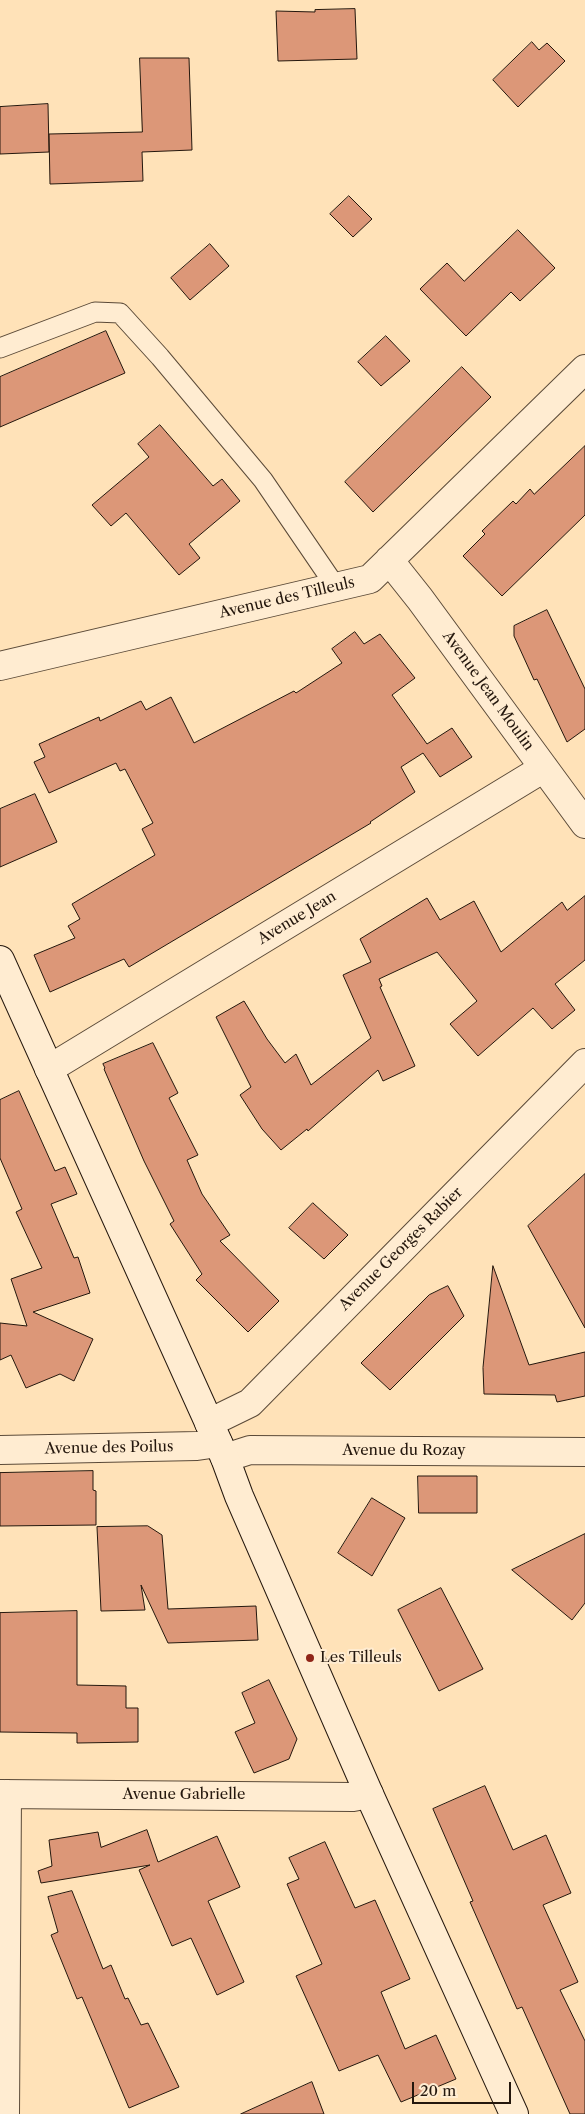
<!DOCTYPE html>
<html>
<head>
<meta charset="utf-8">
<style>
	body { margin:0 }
	#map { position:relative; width:585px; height:2114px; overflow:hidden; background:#ffe2b8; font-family:"Libre Caslon Text",serif }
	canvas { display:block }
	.scale { position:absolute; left:412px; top:2082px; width:99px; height:22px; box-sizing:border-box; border:2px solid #24170d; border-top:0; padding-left:6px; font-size:15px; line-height:18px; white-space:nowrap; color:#24170d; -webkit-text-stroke:4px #ffecd1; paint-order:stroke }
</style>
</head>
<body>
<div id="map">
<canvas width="585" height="2114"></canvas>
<div class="scale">20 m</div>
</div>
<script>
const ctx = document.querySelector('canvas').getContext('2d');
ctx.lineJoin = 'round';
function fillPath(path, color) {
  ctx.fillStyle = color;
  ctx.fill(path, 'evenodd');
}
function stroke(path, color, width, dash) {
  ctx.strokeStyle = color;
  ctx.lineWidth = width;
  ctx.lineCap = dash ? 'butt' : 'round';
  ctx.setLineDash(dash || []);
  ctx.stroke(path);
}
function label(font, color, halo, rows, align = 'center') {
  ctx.font = font + ' "Libre Caslon Text",serif';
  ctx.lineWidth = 4;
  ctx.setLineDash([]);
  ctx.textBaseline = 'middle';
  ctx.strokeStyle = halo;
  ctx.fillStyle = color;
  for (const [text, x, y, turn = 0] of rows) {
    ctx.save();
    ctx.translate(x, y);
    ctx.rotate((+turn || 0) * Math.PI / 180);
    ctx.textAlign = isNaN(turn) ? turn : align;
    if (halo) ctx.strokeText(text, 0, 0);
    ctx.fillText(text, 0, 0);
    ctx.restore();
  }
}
const building = new Path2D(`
	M 355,9 L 357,59 L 278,61 L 276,11 L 315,12 L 315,10 Z
	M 532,42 L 539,50 L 547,43 L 565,61 L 518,107 L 493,80 Z
	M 140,58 L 189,58 L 192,150 L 142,152 L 143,181 L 50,184 L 49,134 L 142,132 Z
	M 48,104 L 49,152 L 0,154 L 0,107 Z
	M 349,196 L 372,219 L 353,237 L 330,214 Z
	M 518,230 L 555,268 L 520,301 L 511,292 L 466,336 L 420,289 L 447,263 L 464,281 Z
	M 210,244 L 229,266 L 190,300 L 171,278 Z
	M 106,331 L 125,373 L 0,427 L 0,377 Z
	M 386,336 L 410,361 L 381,386 L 358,362 Z
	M 462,367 L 491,397 L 373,512 L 345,482 Z
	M 160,425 L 213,486 L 222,479 L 240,501 L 189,544 L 200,558 L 179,575 L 126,513 L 111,526 L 92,505 L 149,457 L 138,444 Z
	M 585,446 L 585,515 L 502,596 L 463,556 L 485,534 L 482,531 L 513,501 L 516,504 L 530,489 L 534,494 Z
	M 547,610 L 585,689 L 585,729 L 567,742 L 537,679 L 534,680 L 514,636 L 514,626 Z
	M 355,632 L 364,644 L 380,634 L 415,678 L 392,695 L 427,744 L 452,728 L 472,757 L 440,777 L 423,753 L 401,767 L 415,792 L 370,822 L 371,823 L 129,967 L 124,959 L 50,992 L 34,955 L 75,938 L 68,926 L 80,919 L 72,904 L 155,855 L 142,829 L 153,823 L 125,769 L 120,771 L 116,763 L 49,793 L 34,762 L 45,757 L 39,744 L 99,717 L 100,721 L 141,701 L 146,710 L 171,697 L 194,743 L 294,691 L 296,693 L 342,663 L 332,649 Z
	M 35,794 L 57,842 L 0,867 L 0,809 Z
	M 585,896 L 585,960 L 555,984 L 575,1010 L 552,1029 L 533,1008 L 478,1056 L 450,1024 L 477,1001 L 437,952 L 379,979 L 382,986 L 380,987 L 415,1066 L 383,1081 L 378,1070 L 308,1131 L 307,1129 L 281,1150 L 262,1129 L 240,1095 L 251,1087 L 216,1017 L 244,1001 L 267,1039 L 285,1063 L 296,1054 L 311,1085 L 371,1038 L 343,975 L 371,962 L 360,939 L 427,898 L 440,920 L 474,901 L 501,952 L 562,902 L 567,910 Z
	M 153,1043 L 178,1093 L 169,1098 L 198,1155 L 187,1160 L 202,1194 L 230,1235 L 220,1241 L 279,1301 L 248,1332 L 196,1280 L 202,1274 L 170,1224 L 174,1221 L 144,1161 L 104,1069 L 105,1068 L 103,1064 Z
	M 19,1091 L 55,1171 L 65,1167 L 77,1194 L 51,1204 L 74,1258 L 78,1257 L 90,1293 L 33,1312 L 93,1339 L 74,1381 L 60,1374 L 26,1388 L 11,1355 L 0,1360 L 0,1323 L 27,1326 L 11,1279 L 42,1268 L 16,1212 L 22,1209 L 0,1158 L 0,1100 Z
	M 585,1174 L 585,1328 L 528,1226 Z
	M 313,1203 L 348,1235 L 324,1259 L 289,1228 Z
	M 493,1266 L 529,1365 L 585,1352 L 585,1396 L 557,1402 L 555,1395 L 484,1394 L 483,1368 Z
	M 448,1286 L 464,1316 L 390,1390 L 361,1363 L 429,1295 Z
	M 93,1471 L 93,1490 L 96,1491 L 96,1525 L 0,1526 L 0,1473 Z
	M 418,1476 L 477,1476 L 477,1513 L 419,1513 Z
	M 372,1498 L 405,1518 L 372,1576 L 338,1553 Z
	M 148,1526 L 162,1535 L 168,1609 L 256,1606 L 258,1640 L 168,1643 L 141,1585 L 145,1610 L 101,1611 L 97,1527 Z
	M 585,1534 L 585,1603 L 572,1620 L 512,1570 Z
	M 441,1588 L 483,1669 L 439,1691 L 398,1610 Z
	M 77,1611 L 77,1685 L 126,1686 L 126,1708 L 138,1708 L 138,1742 L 77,1743 L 77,1733 L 0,1732 L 0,1613 Z
	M 269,1680 L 297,1739 L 289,1759 L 254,1773 L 235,1732 L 255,1723 L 242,1693 Z
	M 485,1786 L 513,1850 L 546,1835 L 571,1893 L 543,1905 L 578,1982 L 560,1990 L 585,2041 L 585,2114 L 570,2114 L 522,2007 L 517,2009 L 470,1902 L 473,1901 L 433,1809 Z
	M 147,1830 L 158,1862 L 217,1836 L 240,1887 L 208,1901 L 244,1982 L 217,1995 L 191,1938 L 172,1946 L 139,1870 L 150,1865 L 41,1883 L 38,1871 L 52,1866 L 49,1840 L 98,1832 L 101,1847 Z
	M 325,1842 L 355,1908 L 375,1900 L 410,1979 L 381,1992 L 405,2049 L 436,2035 L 456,2079 L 401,2102 L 378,2055 L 339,2071 L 296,1976 L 322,1964 L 287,1884 L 299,1879 L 289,1858 Z
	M 72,1891 L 103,1969 L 111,1965 L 125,1999 L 128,1998 L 141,2025 L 148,2023 L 179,2087 L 129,2108 L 82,1997 L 77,1999 L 51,1935 L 58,1932 L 48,1897 Z
	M 312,2082 L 324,2114 L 241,2114 Z`);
fillPath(building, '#dc9778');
stroke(building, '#24170d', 1);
const lane = new Path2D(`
	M 0,348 L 95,312 L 120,313 L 160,357 L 263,480 L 336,587`);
const street = new Path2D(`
	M 389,560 L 420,599 L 585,824
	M 0,666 L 370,579 L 585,369
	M 49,1069 L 544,768
	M 209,1423 L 250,1403 L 585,1063
	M 0,1450 L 197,1446 L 218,1443
	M 225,1458 L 250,1450 L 585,1452
	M 0,1794 L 353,1797 L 369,1794
	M 5,2114 L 7,1794`);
const secondary = new Path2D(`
	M 0,960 L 225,1458 L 239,1496 L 369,1794 L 514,2114`);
stroke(lane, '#5b4a38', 21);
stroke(street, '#5b4a38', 30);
stroke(secondary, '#24170d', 30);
stroke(lane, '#ffecd1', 19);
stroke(street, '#ffecd1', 28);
stroke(secondary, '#ffecd1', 28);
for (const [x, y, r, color] of [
	[310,1658,5,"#8f2418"]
]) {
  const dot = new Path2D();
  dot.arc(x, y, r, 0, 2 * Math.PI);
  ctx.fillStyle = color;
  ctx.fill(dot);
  stroke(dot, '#ffecd1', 2);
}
label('15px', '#24170d', '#ffecd1', [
	["Avenue des Tilleuls",287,598,-13],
	["Avenue Jean Moulin",488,691,54],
	["Avenue Jean",297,918,-31],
	["Avenue Georges Rabier",401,1249,-45],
	["Avenue des Poilus",109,1448,-1],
	["Avenue du Rozay",404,1451],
	["Avenue Gabrielle",184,1795]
]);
label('15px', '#24170d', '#ffecd1', [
	["Les Tilleuls",320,1658]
], 'left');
</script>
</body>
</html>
